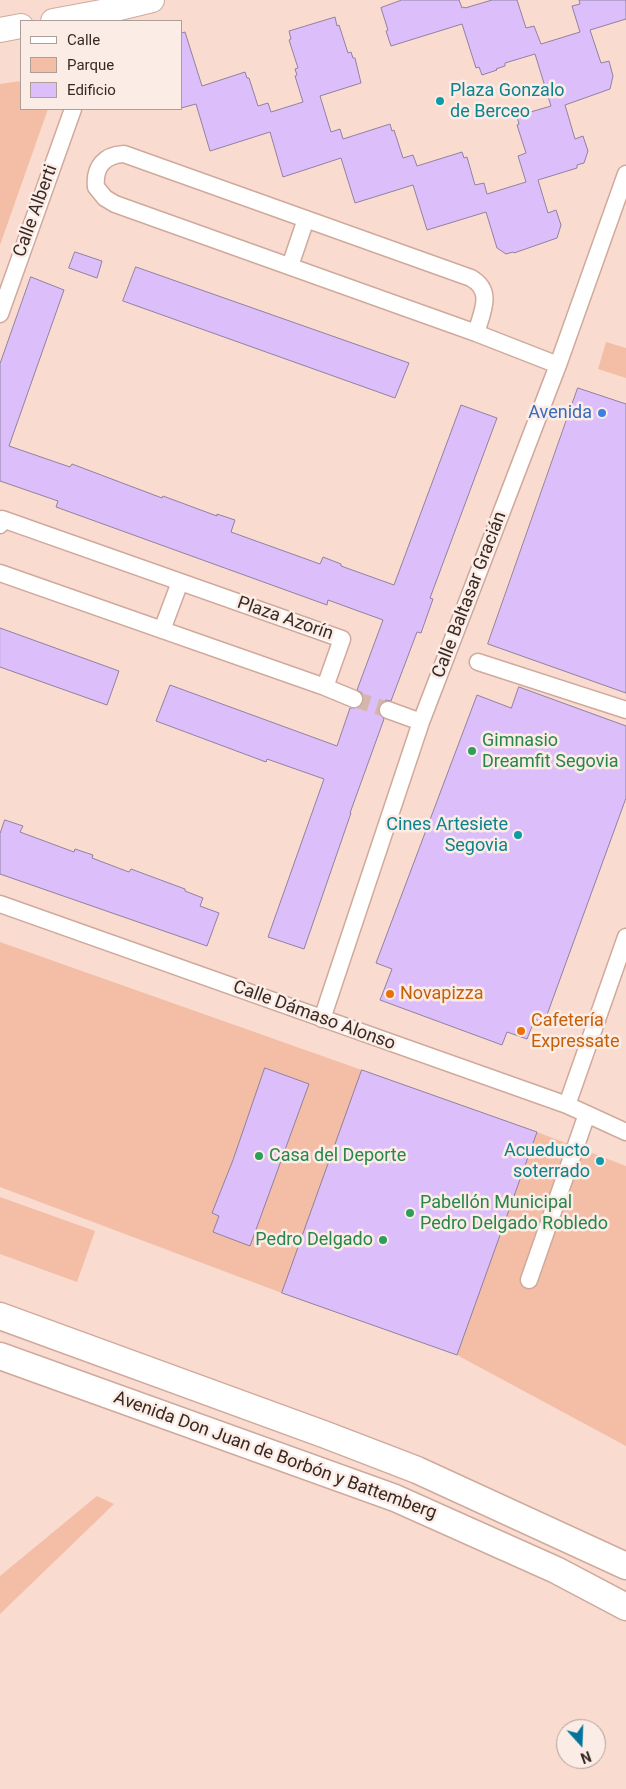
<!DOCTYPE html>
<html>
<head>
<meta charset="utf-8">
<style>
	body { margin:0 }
	#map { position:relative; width:626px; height:1789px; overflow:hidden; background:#fadbcf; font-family:Roboto,sans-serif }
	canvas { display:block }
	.legend { position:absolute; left:20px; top:20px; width:162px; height:90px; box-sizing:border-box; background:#fcece6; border:1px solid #ae9e98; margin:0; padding:6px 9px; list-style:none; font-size:15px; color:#382924 }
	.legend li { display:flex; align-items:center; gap:10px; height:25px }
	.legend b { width:25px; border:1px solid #ae9e98 }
	.north { position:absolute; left:556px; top:1719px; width:50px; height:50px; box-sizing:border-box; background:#fcece6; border:1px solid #ae9e98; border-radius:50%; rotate:160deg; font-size:14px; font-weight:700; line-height:20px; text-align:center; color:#382924 }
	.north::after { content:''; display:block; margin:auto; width:18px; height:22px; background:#00749e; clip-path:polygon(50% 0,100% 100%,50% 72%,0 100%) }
</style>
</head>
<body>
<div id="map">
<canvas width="626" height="1789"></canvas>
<ul class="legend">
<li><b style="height:6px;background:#fff"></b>Calle</li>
<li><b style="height:14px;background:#f3bda6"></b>Parque</li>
<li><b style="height:14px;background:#dcbffa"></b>Edificio</li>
</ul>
<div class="north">N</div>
</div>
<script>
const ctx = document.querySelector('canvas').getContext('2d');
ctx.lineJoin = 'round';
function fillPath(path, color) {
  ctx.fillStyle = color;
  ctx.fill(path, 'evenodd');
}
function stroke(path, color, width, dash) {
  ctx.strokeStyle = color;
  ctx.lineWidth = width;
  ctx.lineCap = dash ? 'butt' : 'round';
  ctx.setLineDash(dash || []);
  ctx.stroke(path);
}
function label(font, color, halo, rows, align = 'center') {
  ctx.font = font + ' Roboto,sans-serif';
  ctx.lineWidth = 5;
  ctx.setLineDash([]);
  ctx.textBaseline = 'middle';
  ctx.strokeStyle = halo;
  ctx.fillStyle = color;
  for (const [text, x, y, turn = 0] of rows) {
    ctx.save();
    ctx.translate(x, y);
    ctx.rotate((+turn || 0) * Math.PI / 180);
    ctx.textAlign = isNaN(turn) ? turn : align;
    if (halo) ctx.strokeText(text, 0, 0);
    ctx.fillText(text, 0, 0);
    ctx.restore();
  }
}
fillPath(new Path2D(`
	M 21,81 L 21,109 L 48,109 L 0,245 L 0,84 Z
	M 606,342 L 626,348 L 626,378 L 598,369 Z
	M 0,942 L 537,1132 L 626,1166 L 626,1446 L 457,1355 L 282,1293 L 0,1187 Z
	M 0,1197 L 95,1231 L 77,1282 L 0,1254 Z
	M 97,1496 L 114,1504 L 0,1614 L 0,1576 Z`), '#f3bda6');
const building = new Path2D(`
	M 402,0 L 459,0 L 462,8 L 464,7 L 465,8 L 492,0 L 517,0 L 526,28 L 534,26 L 541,44 L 580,32 L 572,6 L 580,4 L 579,0 L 626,0 L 626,19 L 590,30 L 601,63 L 609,61 L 613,76 L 610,89 L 565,105 L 575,139 L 583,136 L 588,151 L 584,163 L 577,165 L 577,168 L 538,180 L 548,213 L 556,210 L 561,225 L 557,238 L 514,253 L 513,252 L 506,254 L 497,248 L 486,212 L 427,230 L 413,185 L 355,203 L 341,158 L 283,177 L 270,132 L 210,151 L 196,104 L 181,108 L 181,33 L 185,32 L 202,86 L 245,72 L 247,78 L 249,78 L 258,106 L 268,103 L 271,112 L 303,102 L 295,76 L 297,75 L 295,69 L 298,68 L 289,40 L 291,39 L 289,31 L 335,17 L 337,26 L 339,25 L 348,53 L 351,52 L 353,58 L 355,58 L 361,83 L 320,96 L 331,132 L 340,129 L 343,139 L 390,124 L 392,131 L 394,130 L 403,158 L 413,155 L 417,166 L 462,152 L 464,158 L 467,157 L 475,185 L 484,183 L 487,194 L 526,182 L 518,156 L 526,153 L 517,125 L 519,124 L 517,116 L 551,106 L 535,54 L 505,63 L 505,66 L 496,69 L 497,70 L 482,75 L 479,67 L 476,68 L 462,24 L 391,46 L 386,31 L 388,30 L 381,8 Z
	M 75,252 L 102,261 L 97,278 L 69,268 Z
	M 136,267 L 409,363 L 395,398 L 123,301 Z
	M 31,277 L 64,290 L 9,446 L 70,467 L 72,464 L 162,498 L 163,496 L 217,516 L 217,514 L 235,520 L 231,532 L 320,564 L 323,557 L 341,564 L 341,566 L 394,585 L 461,405 L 497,418 L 430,598 L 433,599 L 421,633 L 417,632 L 391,701 L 386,700 L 379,706 L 378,712 L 384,719 L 350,813 L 351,813 L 304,949 L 268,937 L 324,779 L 267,759 L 266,762 L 156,721 L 170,685 L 337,746 L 350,708 L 360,707 L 363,702 L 362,693 L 357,690 L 383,620 L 328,600 L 327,605 L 56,507 L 58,501 L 0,481 L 0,364 Z
	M 578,388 L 626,404 L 626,693 L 488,644 Z
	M 0,628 L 119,671 L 107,705 L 0,667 Z
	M 519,687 L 626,726 L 626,798 L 544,1023 L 535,1019 L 527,1039 L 507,1032 L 502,1045 L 380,1000 L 392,969 L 376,963 L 477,695 L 511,708 Z
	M 5,820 L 23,826 L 20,832 L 74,852 L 75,849 L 93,855 L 92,858 L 129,872 L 131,869 L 185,889 L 185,891 L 203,898 L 200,906 L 219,913 L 207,946 L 0,874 L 0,834 Z
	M 265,1068 L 309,1084 L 250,1246 L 213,1232 L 219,1216 L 212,1213 L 233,1160 Z
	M 362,1070 L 537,1132 L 457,1355 L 282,1293 Z`);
fillPath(building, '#dcbffa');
stroke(building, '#9081a0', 1);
stroke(new Path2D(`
	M 354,699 L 388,710`), '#d3b7ad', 16, [16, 8]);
const street = new Path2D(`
	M 290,266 L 306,219
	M 0,314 L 73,109
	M 476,333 C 482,312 494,291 471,278 L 124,154 C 104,155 94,167 96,187 L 105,198 L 115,204 L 476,333 L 558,365
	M 0,525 L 2,519 L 342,639 L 325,687 L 0,573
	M 162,630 L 180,582
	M 478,662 L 626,710
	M 325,687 L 354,699
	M 388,710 L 421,722
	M 0,904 L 567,1105 L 626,1132
	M 322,1019 L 421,722 L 558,365 L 626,174
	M 567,1105 L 626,937
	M 529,1280 L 587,1114`);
const secondary = new Path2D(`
	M 53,21 L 107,11 L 152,0
	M 0,30 L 21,26`);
const primary = new Path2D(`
	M 0,1316 L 326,1435 L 417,1470 L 626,1566
	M 0,1356 L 395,1498 L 556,1570 L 626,1607`);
stroke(street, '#cfaa9c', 19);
stroke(secondary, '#cfaa9c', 26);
stroke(primary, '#cfaa9c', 29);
stroke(street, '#fff', 16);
stroke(secondary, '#fff', 24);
stroke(primary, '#fff', 26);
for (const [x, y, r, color] of [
	[440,101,5,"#0f9aa8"],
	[602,413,5,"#3f7fe0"],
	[472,751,5,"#2e9e5b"],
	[518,835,5,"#0f9aa8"],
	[390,994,5,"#e8710a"],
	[521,1031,5,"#e8710a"],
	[259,1156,5,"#2e9e5b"],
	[600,1161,5,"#0f9aa8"],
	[410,1213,5,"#2e9e5b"],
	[383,1240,5,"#2e9e5b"]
]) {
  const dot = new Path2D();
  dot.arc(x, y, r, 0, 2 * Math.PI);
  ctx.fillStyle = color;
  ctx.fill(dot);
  stroke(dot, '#fcece6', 2);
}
label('18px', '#0d838f', '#fcece6', [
	["Plaza Gonzalo",450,91,"left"],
	["de Berceo",450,112,"left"],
	["Cines Artesiete",508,825],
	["Segovia",508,846],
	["Acueducto",590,1151],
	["soterrado",590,1172]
], 'right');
label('18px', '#382924', '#fcece6', [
	["Calle Alberti",36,211,-70],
	["Calle Baltasar Gracián",470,595,-69],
	["Plaza Azorín",285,619,19],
	["Calle Dámaso Alonso",314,1016,20],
	["Avenida Don Juan de Borbón y Battemberg",275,1456,20]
]);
label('18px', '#366cbe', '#fcece6', [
	["Avenida",592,413]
], 'right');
label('18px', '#27864d', '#fcece6', [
	["Gimnasio",482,741],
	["Dreamfit Segovia",482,762],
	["Casa del Deporte",269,1156],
	["Pabellón Municipal",420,1203],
	["Pedro Delgado Robledo",420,1224],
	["Pedro Delgado",373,1240,"right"]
], 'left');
label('18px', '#c56008', '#fcece6', [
	["Novapizza",400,994],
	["Cafetería",531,1021],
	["Expressate",531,1042]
], 'left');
</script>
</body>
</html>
